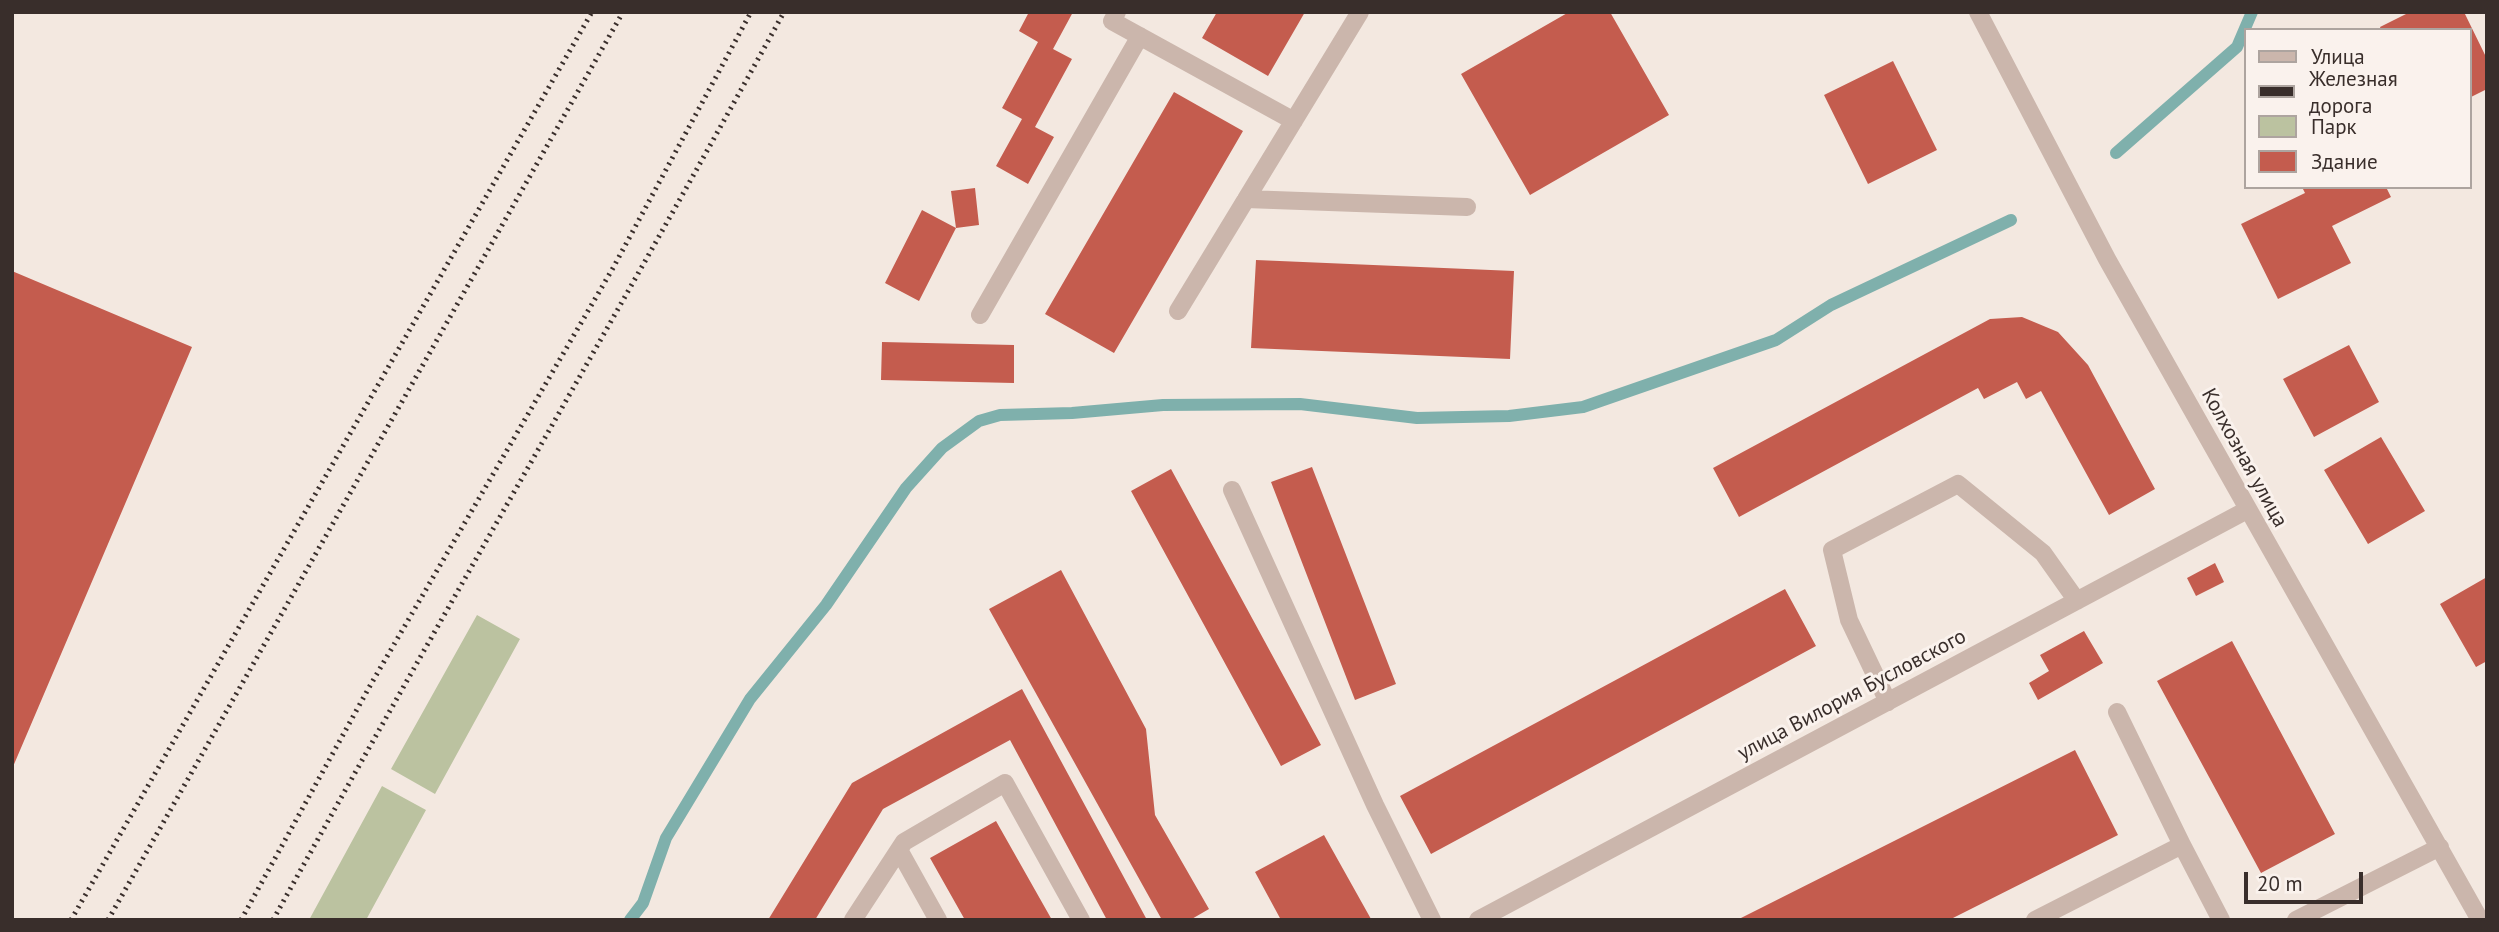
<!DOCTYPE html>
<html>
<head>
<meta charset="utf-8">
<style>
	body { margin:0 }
	#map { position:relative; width:2499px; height:932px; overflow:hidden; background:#f3e8e0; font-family:"PT Sans",sans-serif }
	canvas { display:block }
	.frame { position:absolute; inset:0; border:14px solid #392e2b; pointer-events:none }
	.legend { position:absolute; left:2244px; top:28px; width:228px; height:161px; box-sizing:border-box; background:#faf2ed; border:2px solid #ada49f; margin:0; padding:9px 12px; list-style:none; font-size:21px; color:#392e2b }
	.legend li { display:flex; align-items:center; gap:14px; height:35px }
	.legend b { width:35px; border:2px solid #ada49f }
	.scale { position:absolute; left:2244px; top:872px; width:119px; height:32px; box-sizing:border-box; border:4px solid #392e2b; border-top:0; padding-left:9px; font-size:21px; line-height:24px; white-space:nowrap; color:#392e2b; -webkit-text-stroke:5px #faf2ed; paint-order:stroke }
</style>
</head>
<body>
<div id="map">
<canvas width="2499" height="932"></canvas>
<div class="frame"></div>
<ul class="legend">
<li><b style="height:9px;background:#cbb6ac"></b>Улица</li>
<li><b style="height:9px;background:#392e2b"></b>Железная дорога</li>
<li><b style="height:19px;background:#bbc2a0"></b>Парк</li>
<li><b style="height:19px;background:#c45c4e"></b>Здание</li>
</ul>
<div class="scale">20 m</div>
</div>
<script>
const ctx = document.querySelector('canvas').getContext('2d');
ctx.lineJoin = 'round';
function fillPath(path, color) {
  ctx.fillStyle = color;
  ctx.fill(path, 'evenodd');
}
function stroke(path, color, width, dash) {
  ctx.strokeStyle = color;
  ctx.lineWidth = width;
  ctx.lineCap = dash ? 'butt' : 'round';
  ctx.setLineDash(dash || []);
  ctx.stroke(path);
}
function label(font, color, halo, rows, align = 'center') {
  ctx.font = font + ' "PT Sans",sans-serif';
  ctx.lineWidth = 6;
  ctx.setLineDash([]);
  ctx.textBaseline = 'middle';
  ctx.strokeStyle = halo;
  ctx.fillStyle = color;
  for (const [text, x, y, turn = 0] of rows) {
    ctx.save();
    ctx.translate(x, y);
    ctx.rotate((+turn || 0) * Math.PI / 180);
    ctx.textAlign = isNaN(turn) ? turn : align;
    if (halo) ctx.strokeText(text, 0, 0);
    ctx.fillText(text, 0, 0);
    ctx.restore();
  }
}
fillPath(new Path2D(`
	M 477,615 L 520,639 L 435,794 L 391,769 Z
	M 382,786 L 426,810 L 366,920 L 309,920 Z`), '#bbc2a0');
stroke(new Path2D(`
	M 2116,153 L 2237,47 L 2252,12
	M 630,920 L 643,903 L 666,838 L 750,699 L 826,605 L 906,488 L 942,448 L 979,421 L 1000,415 L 1072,413 L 1163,405 L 1300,404 L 1417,418 L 1509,416 L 1583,407 L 1776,340 L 1831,305 L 2011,220`), '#7fb0ac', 12);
fillPath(new Path2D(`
	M 1029,12 L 1073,12 L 1053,49 L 1072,59 L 1035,127 L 1054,137 L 1028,184 L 996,166 L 1022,119 L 1002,108 L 1038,42 L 1019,31 Z
	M 1217,12 L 1305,12 L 1268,76 L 1202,38 Z
	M 1569,12 L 1610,12 L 1669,115 L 1530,195 L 1461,74 Z
	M 2410,12 L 2464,12 L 2487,59 L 2487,89 L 2469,98 L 2469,30 L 2381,30 L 2380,27 Z
	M 1893,61 L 1937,150 L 1868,184 L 1824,95 Z
	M 1174,92 L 1243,131 L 1114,353 L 1045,314 Z
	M 2302,187 L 2386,187 L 2391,197 L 2332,226 L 2351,263 L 2278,299 L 2241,224 L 2305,193 Z
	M 975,188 L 979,225 L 956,228 L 951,191 Z
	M 922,210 L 956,228 L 919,301 L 885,283 Z
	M 1256,260 L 1514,271 L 1510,359 L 1251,348 Z
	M 12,271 L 192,347 L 12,769 Z
	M 2022,317 L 2058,332 L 2088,365 L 2155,489 L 2109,515 L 2041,391 L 2026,399 L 2017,382 L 1984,399 L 1978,388 L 1739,517 L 1713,468 L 1990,319 Z
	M 882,342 L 1014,345 L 1014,383 L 881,380 Z
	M 2349,345 L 2379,402 L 2314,437 L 2283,379 Z
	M 2381,437 L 2425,511 L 2368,544 L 2324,470 Z
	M 1312,467 L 1396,684 L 1355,700 L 1271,482 Z
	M 1171,469 L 1321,745 L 1281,766 L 1131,491 Z
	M 2215,563 L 2224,582 L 2196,596 L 2187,578 Z
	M 1061,570 L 1146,729 L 1155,815 L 1209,909 L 1190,920 L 1162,920 L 989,609 Z
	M 2487,577 L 2487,661 L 2476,667 L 2440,604 Z
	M 1785,589 L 1816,646 L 1431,854 L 1400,796 Z
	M 2084,631 L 2103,663 L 2038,700 L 2029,683 L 2049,671 L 2040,655 Z
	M 2232,641 L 2335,834 L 2261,873 L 2157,681 Z
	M 1022,689 L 1147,920 L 1107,920 L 1010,740 L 883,809 L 815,920 L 768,920 L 852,783 Z
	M 2075,750 L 2118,835 L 1949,920 L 1737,920 Z
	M 996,821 L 1052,920 L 965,920 L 930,858 Z
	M 1324,835 L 1371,919 L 1368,920 L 1281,920 L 1255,872 Z`), '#c45c4e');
stroke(new Path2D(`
	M 1117,12 L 1112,21 L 1294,121
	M 1978,12 L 2107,259 L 2480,920
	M 1246,199 L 1467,207
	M 1178,311 L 1360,12
	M 980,315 L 1140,36
	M 1232,490 L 1375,805 L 1432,920
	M 1888,702 L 1849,620 L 1832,550 L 1958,484 L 2043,553 L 2077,601
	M 2117,712 L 2182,845
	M 899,850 L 938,920
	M 853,920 L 904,842 L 1005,783 L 1081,920
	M 1478,920 L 2247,510
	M 2035,920 L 2182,845 L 2221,920
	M 2296,920 L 2440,847`), '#cbb6ac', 18);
stroke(new Path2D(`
	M 71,920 L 592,12
	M 108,920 L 623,12
	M 241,920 L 371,684 L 613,268 L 751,12
	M 273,920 C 441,616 617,316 784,12`), '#392e2b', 5, [2, 5]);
label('21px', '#392e2b', '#faf2ed', [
	["Колхозная улица",2244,458,61],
	["улица Вилория Бусловского",1852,695,-28]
]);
</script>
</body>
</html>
